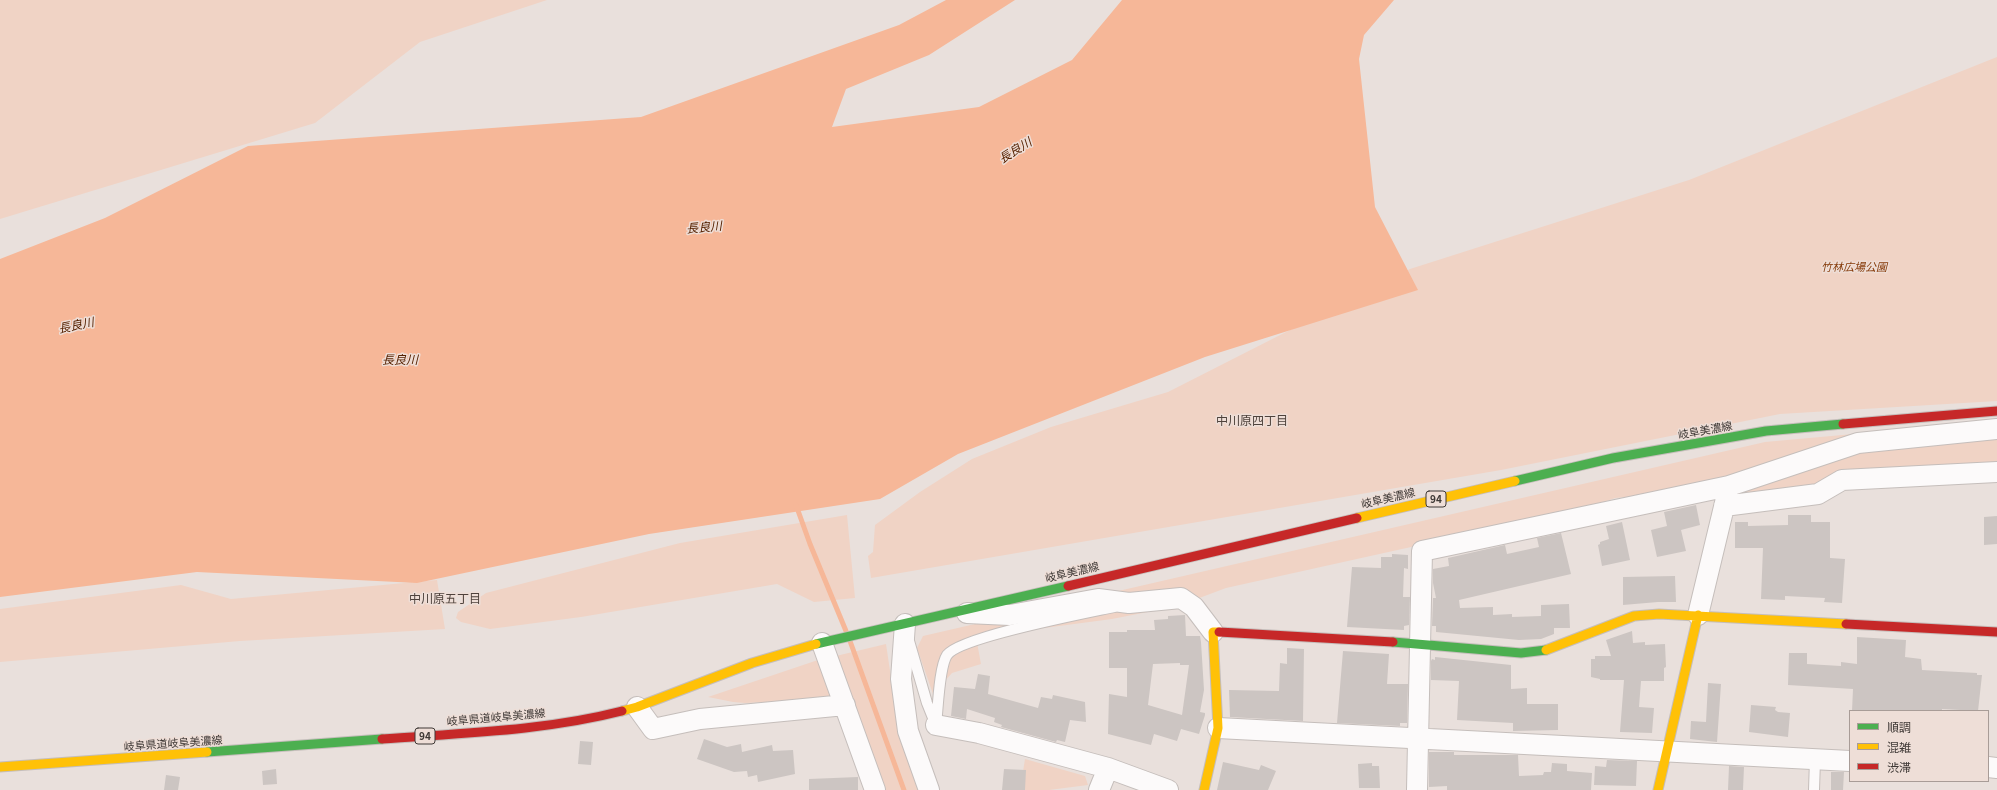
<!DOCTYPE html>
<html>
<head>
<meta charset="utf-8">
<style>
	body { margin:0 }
	#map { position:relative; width:1997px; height:790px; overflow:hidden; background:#e9e0dc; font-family:Georgia,"Noto Sans JP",serif }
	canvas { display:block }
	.legend { position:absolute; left:1849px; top:710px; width:140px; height:72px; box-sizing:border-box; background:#eeded7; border:1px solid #a89c97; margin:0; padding:5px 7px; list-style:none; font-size:12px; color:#3f3936 }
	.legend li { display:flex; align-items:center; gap:8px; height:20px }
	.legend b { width:20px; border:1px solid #a89c97 }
</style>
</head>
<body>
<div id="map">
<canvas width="1997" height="790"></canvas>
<ul class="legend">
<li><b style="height:5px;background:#4caf50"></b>順調</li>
<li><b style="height:5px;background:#ffc107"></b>混雑</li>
<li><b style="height:5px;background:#c62828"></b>渋滞</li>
</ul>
</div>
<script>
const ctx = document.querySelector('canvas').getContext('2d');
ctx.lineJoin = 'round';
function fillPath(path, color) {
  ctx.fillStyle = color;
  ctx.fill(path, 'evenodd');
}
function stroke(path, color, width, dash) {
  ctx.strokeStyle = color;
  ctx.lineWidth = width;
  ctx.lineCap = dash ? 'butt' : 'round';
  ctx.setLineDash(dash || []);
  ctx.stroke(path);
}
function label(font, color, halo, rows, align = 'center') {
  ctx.font = font + ' Georgia,"Noto Sans JP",serif';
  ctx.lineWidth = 3;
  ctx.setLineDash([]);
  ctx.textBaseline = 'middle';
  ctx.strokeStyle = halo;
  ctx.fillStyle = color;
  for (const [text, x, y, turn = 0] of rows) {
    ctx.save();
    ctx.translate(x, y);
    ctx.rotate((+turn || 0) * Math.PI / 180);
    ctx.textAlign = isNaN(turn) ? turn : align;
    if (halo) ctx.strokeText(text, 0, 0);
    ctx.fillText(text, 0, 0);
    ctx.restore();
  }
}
fillPath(new Path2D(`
	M 0,0 L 547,0 L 420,42 L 315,123 L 0,219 Z
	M 1997,57 L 1997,401 L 1780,414 L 1501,470 L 871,578 L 868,556 L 873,552 L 875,525 L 920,492 L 972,459 L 1051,427 L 1168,392 L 1410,269 L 1689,180 Z
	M 1997,421 L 1997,462 L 1819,484 L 1719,500 L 1700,483 L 1658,494 L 1615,498 L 1587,508 L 1226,588 L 1178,606 L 1112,619 L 976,637 L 981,664 L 952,673 L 933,694 L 917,648 L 923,636 L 1765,442 Z
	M 847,515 L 855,598 L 814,602 L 777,584 L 581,617 L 490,629 L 461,622 L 456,618 L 458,612 L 486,593 L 680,543 Z
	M 437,580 L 445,629 L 240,641 L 0,662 L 0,609 L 181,585 L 231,599 Z
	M 886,644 L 898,724 L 924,790 L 885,790 L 851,698 L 745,703 L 733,702 L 708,697 L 815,661 Z
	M 1025,759 L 1085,776 L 1088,785 L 1049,790 L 1020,790 Z`), '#f0d3c5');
fillPath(new Path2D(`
	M 946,0 L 1015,0 L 929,55 L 846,89 L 832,127 L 979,107 L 1072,60 L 1122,0 L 1394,0 L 1364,35 L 1359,59 L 1375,207 L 1418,290 L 1205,357 L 958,454 L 880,499 L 649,534 L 417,583 L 197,572 L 0,597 L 0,259 L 105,218 L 248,146 L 641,117 L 899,25 Z`), '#f6b798');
stroke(new Path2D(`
	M 796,505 L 810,544 L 846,631
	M 850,641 L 904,790`), '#f6b798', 5);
fillPath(new Path2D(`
	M 1696,505 L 1700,525 L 1681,530 L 1686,551 L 1657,557 L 1651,530 L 1667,526 L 1664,512 Z
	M 1788,515 L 1811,515 L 1811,522 L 1830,522 L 1830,558 L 1845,559 L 1842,603 L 1824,602 L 1825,598 L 1785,596 L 1785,600 L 1761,599 L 1763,548 L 1735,548 L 1735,522 L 1748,522 L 1748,526 L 1788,525 Z
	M 1997,516 L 1997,544 L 1984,545 L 1984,517 Z
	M 1622,522 L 1630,560 L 1602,566 L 1598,545 L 1600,544 L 1600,542 L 1609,539 L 1606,526 Z
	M 1561,533 L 1571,574 L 1459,600 L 1460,608 L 1493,607 L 1493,615 L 1512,614 L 1512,617 L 1541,616 L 1541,605 L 1569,604 L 1570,628 L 1554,628 L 1554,634 L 1541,639 L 1519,640 L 1436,632 L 1436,626 L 1432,626 L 1433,598 L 1436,598 L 1433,583 L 1433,569 L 1449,566 L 1448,558 L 1505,545 L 1507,554 L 1539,547 L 1537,538 Z
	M 1392,554 L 1408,555 L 1408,569 L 1404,568 L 1403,597 L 1410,597 L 1409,625 L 1404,626 L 1404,630 L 1347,627 L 1352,567 L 1381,568 L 1381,557 L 1392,557 Z
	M 1675,576 L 1676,602 L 1658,602 L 1623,605 L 1623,577 Z
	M 1185,615 L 1186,636 L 1200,636 L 1201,642 L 1204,690 L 1200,712 L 1205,713 L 1205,715 L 1199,734 L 1181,729 L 1177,741 L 1154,734 L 1151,745 L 1108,734 L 1109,694 L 1127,697 L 1127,668 L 1109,668 L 1109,632 L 1127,632 L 1127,630 L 1155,630 L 1154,620 L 1168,619 L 1168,616 ZM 1180,663 L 1180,665 L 1189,665 L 1182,715 L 1148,705 L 1153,664 Z
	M 1632,631 L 1633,643 L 1645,642 L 1645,645 L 1665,644 L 1666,667 L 1664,668 L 1664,681 L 1641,681 L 1639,707 L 1654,708 L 1652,733 L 1620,732 L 1624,680 L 1600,680 L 1600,679 L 1591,677 L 1591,659 L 1595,659 L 1595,656 L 1611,656 L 1606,640 Z
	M 1857,637 L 1906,640 L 1905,657 L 1921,659 L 1922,670 L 1977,673 L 1977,675 L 1982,675 L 1978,711 L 1942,709 L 1942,711 L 1852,711 L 1853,689 L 1788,685 L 1789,653 L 1807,653 L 1807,664 L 1841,666 L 1841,662 L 1857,664 Z
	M 1287,648 L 1304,649 L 1303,721 L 1230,717 L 1229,690 L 1279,691 L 1280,663 L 1287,664 Z
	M 1343,651 L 1389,654 L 1387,684 L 1408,684 L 1407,723 L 1400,723 L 1400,726 L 1337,723 Z
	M 1435,657 L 1511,665 L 1511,689 L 1527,688 L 1527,704 L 1558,704 L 1558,730 L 1513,731 L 1513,723 L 1457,720 L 1459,681 L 1431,680 L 1431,661 L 1432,659 L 1435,660 Z
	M 978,674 L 990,676 L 988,694 L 1038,708 L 1041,697 L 1052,699 L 1053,695 L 1085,702 L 1086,722 L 1070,720 L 1065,742 L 1057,740 L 1056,742 L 1001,727 L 1002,725 L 994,722 L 995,718 L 967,709 L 966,719 L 951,716 L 954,687 L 975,689 Z
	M 1708,683 L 1721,684 L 1717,742 L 1690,739 L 1691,721 L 1706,722 Z
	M 1751,705 L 1776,707 L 1775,710 L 1778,712 L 1790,713 L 1788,737 L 1749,732 Z
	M 704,739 L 727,747 L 741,744 L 742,752 L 772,745 L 773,751 L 793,750 L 795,774 L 758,782 L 757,775 L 748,777 L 747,771 L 734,772 L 697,759 Z
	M 580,741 L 593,742 L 591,765 L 578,764 Z
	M 1429,752 L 1454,752 L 1454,755 L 1518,755 L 1519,776 L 1543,775 L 1544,772 L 1551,772 L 1552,763 L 1567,764 L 1567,771 L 1592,773 L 1591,790 L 1447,790 L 1447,786 L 1429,787 Z
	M 1607,760 L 1637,761 L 1636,786 L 1594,785 L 1595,766 L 1606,767 Z
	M 1223,762 L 1259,770 L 1261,765 L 1276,771 L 1268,790 L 1217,790 Z
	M 1372,763 L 1372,766 L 1379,766 L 1380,788 L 1359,788 L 1358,764 Z
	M 1729,766 L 1744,767 L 1743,790 L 1728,790 Z
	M 276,769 L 277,784 L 263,785 L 262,771 Z
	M 1004,769 L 1026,770 L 1025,790 L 1002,790 Z
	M 1831,772 L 1844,772 L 1843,790 L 1831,790 Z
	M 166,775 L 180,777 L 178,790 L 164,790 Z
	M 858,777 L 858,790 L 809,790 L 809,779 Z`), '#ccc5c2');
const lane = new Path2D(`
	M 909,641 L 927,703 L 935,723
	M 936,725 C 938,709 939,667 947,655 C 960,637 1086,613 1114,607
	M 1814,790 L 1815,760`);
const street = new Path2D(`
	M 1724,506 L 1818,494 L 1842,480 L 1997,472
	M 967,613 L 1010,615 L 1098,599 L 1129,603 L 1181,598 L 1194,607 L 1213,632
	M 1698,615 L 1729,486 L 1858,443 L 1997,429
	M 905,624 L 901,679 L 908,731 L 929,790
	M 822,643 L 875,790
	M 637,707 L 653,729 L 700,719 L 845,705
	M 936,725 L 979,733 L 1108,768 L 1168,790
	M 1218,728 L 1850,761
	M 1988,767 L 1997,768
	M 1099,790 L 1108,768
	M 1417,790 L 1422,551 L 1729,486`);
const fast = new Path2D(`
	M 1515,481 L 1613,458 L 1766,431 L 1843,424
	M 1393,642 L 1521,653 L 1546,650
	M 816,644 L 1068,586
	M 207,752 L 382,739`);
const slow = new Path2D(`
	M 1357,518 L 1515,481
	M 1546,650 L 1634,616 L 1659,614 L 1846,624
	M 622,711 L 637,707 L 752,663 L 816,644
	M 0,767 L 207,752
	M 1204,790 L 1218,728 L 1213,632 L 1219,632
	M 1658,790 L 1698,615`);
const jam = new Path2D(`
	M 1843,424 L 1997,411
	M 1068,586 L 1357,518
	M 1846,624 L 1997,632
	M 1219,632 L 1393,642
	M 382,739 C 462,733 544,731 622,711`);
stroke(lane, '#c5bebb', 12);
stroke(street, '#c5bebb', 22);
stroke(fast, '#c5bebb', 11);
stroke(slow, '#c5bebb', 11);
stroke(jam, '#c5bebb', 11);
stroke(lane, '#fcfafa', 10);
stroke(street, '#fcfafa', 20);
stroke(fast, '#4caf50', 9);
stroke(slow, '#ffc107', 9);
stroke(jam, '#c62828', 9);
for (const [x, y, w] of [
	[1436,499,20],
	[425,736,20]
]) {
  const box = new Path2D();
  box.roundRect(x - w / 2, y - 8, w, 16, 3);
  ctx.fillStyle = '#eeded7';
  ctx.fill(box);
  stroke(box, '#3f3936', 1);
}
label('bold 10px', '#3f3936', null, [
	["94",1436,499],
	["94",425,736]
]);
label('italic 11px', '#863a09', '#eeded7', [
	["竹林広場公園",1854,267]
]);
label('11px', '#3f3936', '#eeded7', [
	["岐阜美濃線",1705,430,-10],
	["岐阜美濃線",1388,498,-13],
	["岐阜美濃線",1072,572,-13],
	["岐阜県道岐阜美濃線",496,717,-5],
	["岐阜県道岐阜美濃線",173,743,-4]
]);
label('italic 12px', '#562101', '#eeded7', [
	["長良川",1015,150,-32],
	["長良川",704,227,-5],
	["長良川",76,325,-11],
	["長良川",400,359]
]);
label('12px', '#4e423c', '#eeded7', [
	["中川原四丁目",1252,420],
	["中川原五丁目",445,598]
]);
</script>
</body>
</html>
